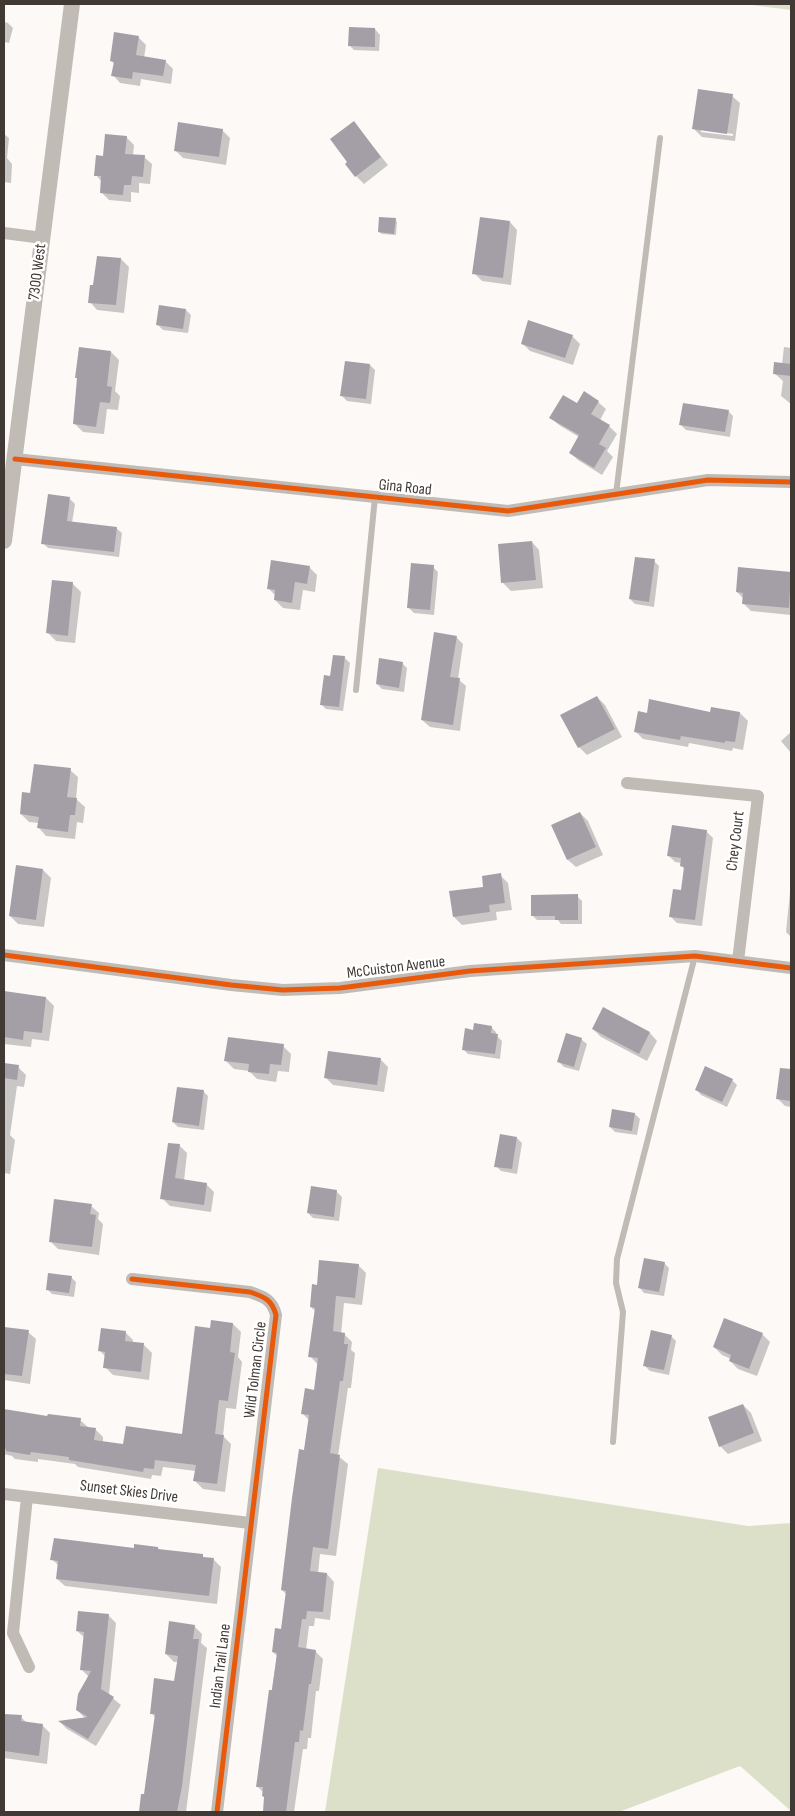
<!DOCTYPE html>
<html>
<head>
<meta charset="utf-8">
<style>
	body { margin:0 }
	#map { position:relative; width:795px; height:1816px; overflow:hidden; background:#fcf9f7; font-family:"Sofia Sans Condensed",sans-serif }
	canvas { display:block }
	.frame { position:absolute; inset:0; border:5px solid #413934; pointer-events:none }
</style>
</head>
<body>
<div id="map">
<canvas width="795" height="1816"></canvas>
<div class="frame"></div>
</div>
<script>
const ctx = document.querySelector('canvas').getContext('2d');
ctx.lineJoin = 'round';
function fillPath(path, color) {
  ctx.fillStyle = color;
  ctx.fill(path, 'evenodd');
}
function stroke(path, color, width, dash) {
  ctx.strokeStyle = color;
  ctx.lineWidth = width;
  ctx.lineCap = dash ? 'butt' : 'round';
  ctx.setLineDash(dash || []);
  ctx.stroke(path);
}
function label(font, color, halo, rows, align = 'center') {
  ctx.font = font + ' "Sofia Sans Condensed",sans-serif';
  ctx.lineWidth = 5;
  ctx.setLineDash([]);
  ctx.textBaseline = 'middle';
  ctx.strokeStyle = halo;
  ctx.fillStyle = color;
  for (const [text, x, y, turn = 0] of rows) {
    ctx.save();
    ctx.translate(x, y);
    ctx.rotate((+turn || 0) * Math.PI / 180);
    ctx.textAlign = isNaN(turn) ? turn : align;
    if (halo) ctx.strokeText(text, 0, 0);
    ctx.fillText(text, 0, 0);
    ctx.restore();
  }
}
fillPath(new Path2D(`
	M 744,4 L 791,4 L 791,10 Z
	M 378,1468 L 748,1526 L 791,1523 L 791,1811 L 740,1766 L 619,1812 L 325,1812 Z`), '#dde0c9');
fillPath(new Path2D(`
	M 4,22 L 8,23 L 13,28 L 9,43 L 4,42 Z
	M 375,29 L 380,35 L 379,51 L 354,50 L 349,45 Z
	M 138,37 L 146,45 L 144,58 L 165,61 L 173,69 L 171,84 L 141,79 L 140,86 L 120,83 L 113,75 L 114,64 L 111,60 Z
	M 732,96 L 740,103 L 735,141 L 702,137 L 694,129 ZM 701,129 L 733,134 L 733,136 L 701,132 Z
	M 354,123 L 388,165 L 364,184 L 356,176 Z
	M 222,130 L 230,138 L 226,165 L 183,158 L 175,150 Z
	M 4,134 L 9,138 L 7,158 L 12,164 L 11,183 L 4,182 Z
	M 126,137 L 134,145 L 133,156 L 144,157 L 152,164 L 150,184 L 139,183 L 139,193 L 131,192 L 131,202 L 109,200 L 101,192 L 102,182 L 96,175 L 104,157 Z
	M 395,219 L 397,222 L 396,235 L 382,234 L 379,232 Z
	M 510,222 L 517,230 L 511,285 L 482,281 L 474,273 Z
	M 121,259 L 129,267 L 124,313 L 97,310 L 90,302 Z
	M 186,310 L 191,315 L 188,333 L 163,330 L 157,324 Z
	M 572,336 L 580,344 L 573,365 L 530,351 L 522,343 Z
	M 784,347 L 791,348 L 791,404 L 781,396 L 783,381 L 774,373 L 782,364 Z
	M 111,352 L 119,360 L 115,391 L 120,396 L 118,410 L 107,409 L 104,434 L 83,432 L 75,424 L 78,380 L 76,377 Z
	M 370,365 L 375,370 L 371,404 L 347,401 L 342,396 Z
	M 598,402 L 606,409 L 600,420 L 609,426 L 617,434 L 607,451 L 613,457 L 602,475 L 578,460 L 570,453 L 579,437 L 559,425 L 551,418 L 577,405 Z
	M 728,411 L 733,416 L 730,437 L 686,430 L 681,425 Z
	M 70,499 L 75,504 L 72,523 L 116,528 L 122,533 L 119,557 L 48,548 L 43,543 Z
	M 532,542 L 539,550 L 543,588 L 511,591 L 503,583 Z
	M 654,561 L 659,566 L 654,607 L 635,604 L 630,599 Z
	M 309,567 L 317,575 L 315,592 L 303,590 L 300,610 L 283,608 L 275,600 L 276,596 L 268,588 Z
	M 433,567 L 438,572 L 434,615 L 414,613 L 409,608 Z
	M 739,568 L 791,573 L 791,615 L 751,611 L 743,603 L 744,599 L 737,592 Z
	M 53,581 L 73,584 L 81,592 L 75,643 L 56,641 L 48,633 Z
	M 456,637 L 463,644 L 458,679 L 466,686 L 460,731 L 430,727 L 422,720 Z
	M 334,656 L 345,658 L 350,663 L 343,711 L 326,709 L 321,704 L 331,677 Z
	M 402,663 L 407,668 L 404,692 L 382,689 L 377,684 Z
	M 597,697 L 605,705 L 622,737 L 587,755 L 579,747 Z
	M 740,713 L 748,721 L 743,750 L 733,748 L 732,751 L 689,743 L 688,747 L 643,739 L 635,731 L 647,714 Z
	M 791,732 L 791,753 L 781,741 Z
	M 70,770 L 78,777 L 76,799 L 85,807 L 83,823 L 77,822 L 75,839 L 46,836 L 39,828 L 39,823 L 29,822 L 21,814 L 32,794 Z
	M 580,813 L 588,821 L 603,855 L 576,867 L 568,860 Z
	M 706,831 L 713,838 L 702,926 L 677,923 L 670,916 L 682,892 L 685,869 L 681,866 L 681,863 L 675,862 L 669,856 Z
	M 43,870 L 51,878 L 44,927 L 18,924 L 10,916 Z
	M 500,875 L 508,883 L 512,910 L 496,912 L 497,920 L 462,925 L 454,917 Z
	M 790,892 L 791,892 L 791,937 L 786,932 Z
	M 577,896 L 582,901 L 582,924 L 561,924 L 558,920 L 537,920 L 532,915 Z
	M 4,993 L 46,998 L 54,1006 L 49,1041 L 32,1039 L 31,1047 L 4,1044 Z
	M 491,1027 L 496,1032 L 496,1035 L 502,1041 L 500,1059 L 468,1054 L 463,1049 L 474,1031 Z
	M 593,1029 L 650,1033 L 657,1041 L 647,1061 L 601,1037 Z
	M 581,1039 L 587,1044 L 579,1071 L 564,1067 L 559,1062 Z
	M 283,1046 L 291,1054 L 289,1072 L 278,1071 L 276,1082 L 257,1079 L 249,1071 L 234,1069 L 226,1061 Z
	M 380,1059 L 388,1067 L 384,1092 L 333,1085 L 325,1077 Z
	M 4,1065 L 18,1067 L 26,1075 L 24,1087 L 17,1086 L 10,1135 L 15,1140 L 10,1174 L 4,1173 Z
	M 781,1069 L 791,1070 L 791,1107 L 785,1106 L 777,1098 Z
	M 732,1080 L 737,1085 L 727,1107 L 701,1095 L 696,1089 Z
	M 203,1091 L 208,1096 L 204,1130 L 178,1127 L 173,1122 Z
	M 635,1114 L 640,1119 L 637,1135 L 615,1132 L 610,1127 Z
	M 517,1138 L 522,1143 L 517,1174 L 501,1171 L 496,1166 Z
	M 179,1145 L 187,1153 L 184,1181 L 206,1184 L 214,1192 L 211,1212 L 170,1206 L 162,1198 Z
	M 337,1192 L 342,1197 L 339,1221 L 313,1218 L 308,1213 Z
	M 91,1206 L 99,1213 L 98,1219 L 103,1224 L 99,1255 L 58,1249 L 50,1241 Z
	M 664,1263 L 669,1268 L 664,1296 L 644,1293 L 639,1287 Z
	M 358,1265 L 366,1273 L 362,1305 L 344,1303 L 341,1334 L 344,1334 L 352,1342 L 351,1350 L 355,1353 L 351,1388 L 348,1388 L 338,1456 L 348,1464 L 336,1556 L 320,1554 L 318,1573 L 327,1574 L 334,1582 L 330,1620 L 315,1618 L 314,1626 L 309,1626 L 306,1650 L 315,1651 L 323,1659 L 319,1691 L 316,1691 L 311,1738 L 308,1738 L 307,1749 L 303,1749 L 294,1812 L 264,1812 L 266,1798 L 264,1793 L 257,1786 L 277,1656 L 273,1652 L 282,1630 L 286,1594 L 282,1590 L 309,1420 L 302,1413 L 315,1391 L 318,1365 L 310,1356 L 315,1311 L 311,1307 L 318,1286 Z
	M 71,1277 L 76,1282 L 74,1297 L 52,1294 L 47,1289 Z
	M 233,1324 L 241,1332 L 238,1357 L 242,1362 L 236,1409 L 226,1408 L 223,1436 L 231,1444 L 225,1492 L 203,1489 L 195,1481 L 196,1471 L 163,1467 L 161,1476 L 152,1475 L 151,1479 L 78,1467 L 75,1464 L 38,1459 L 38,1462 L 15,1459 L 12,1456 L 4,1454 L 4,1410 L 49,1417 L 80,1420 L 89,1428 L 95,1429 L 103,1437 L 103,1442 L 124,1445 L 183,1435 L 211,1329 Z
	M 4,1328 L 28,1332 L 36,1339 L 30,1384 L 4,1380 Z
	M 125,1332 L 133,1340 L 133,1343 L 144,1345 L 152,1353 L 149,1380 L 113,1375 L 105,1367 L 106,1357 L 99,1350 Z
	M 762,1334 L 770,1342 L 757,1376 L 738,1369 L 730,1361 L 731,1359 L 722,1355 L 714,1347 Z
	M 671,1336 L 676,1341 L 669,1375 L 650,1371 L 645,1366 Z
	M 743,1405 L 751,1413 L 762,1441 L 728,1454 L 720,1446 Z
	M 158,1548 L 160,1550 L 202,1556 L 205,1558 L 213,1559 L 221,1567 L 217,1604 L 65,1586 L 57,1579 L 59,1566 L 52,1559 Z
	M 108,1615 L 116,1623 L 109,1695 L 121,1705 L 96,1746 L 67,1729 L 60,1722 L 86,1719 L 77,1710 L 89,1677 L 82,1670 L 85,1638 L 77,1631 Z
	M 194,1626 L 202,1634 L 201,1643 L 207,1648 L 186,1812 L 140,1812 L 142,1795 L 145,1796 L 156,1718 L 151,1713 L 175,1682 L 178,1662 L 174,1662 L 166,1654 Z
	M 4,1717 L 21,1717 L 27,1723 L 42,1725 L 50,1733 L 47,1764 L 4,1758 Z`), '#0003');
fillPath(new Path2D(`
	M 349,27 L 375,28 L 375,47 L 348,46 Z
	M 114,32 L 139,36 L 136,55 L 166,60 L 163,76 L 133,72 L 132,79 L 111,76 L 114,62 L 110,61 Z
	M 698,89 L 733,94 L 727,134 L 692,129 Z
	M 354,121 L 381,157 L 355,177 L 345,164 L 347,162 L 330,139 Z
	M 178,122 L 223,129 L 219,157 L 174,151 Z
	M 105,134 L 127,136 L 125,154 L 145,155 L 143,177 L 132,176 L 131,185 L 124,185 L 123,195 L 100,193 L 101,176 L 94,176 L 96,155 L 103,156 Z
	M 379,217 L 396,218 L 394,234 L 378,232 Z
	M 480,217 L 510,221 L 503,278 L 472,274 Z
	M 97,256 L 121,258 L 116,305 L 88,303 L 90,285 L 93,285 Z
	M 159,305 L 186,309 L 183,329 L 156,325 Z
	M 528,320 L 573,335 L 565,358 L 521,344 Z
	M 79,347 L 111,351 L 107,386 L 112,387 L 110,403 L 100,402 L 96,427 L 73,424 L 77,378 L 75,378 Z
	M 345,361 L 370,364 L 366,399 L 340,396 Z
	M 774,362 L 791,364 L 791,376 L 773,374 Z
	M 584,391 L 599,401 L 591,414 L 610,425 L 599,444 L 606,448 L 594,468 L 569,453 L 579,435 L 549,418 L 563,395 L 577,403 Z
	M 683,403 L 729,410 L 725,432 L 679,425 Z
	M 48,494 L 70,497 L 67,521 L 117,527 L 114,552 L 41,544 Z
	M 532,541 L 536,580 L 501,583 L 498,544 Z
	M 635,557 L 655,559 L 649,602 L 629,599 Z
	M 271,560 L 310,566 L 307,584 L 295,582 L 292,603 L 274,600 L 275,590 L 267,589 Z
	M 411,563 L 434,565 L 430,610 L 407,608 Z
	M 738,567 L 791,572 L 789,608 L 742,604 L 743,593 L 736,592 Z
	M 52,580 L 73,582 L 68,636 L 46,633 Z
	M 434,632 L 457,636 L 450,677 L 460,678 L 453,725 L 421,720 Z
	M 333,655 L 345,656 L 339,707 L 320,705 L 324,675 L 330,676 Z
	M 379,658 L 403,662 L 399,688 L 376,684 Z
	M 597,696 L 615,729 L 578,748 L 560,715 Z
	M 649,699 L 710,712 L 711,707 L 740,712 L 735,742 L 725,741 L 725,743 L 681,736 L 680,740 L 634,732 L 638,711 L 647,713 Z
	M 34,764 L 71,768 L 67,797 L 77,798 L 75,815 L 70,815 L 68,832 L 37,828 L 39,817 L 20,814 L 22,792 L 30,793 Z
	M 580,812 L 596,847 L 567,860 L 551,825 Z
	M 672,825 L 707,830 L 695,920 L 669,917 L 673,889 L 681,890 L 684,867 L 680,866 L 681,858 L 667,856 Z
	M 16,865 L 43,869 L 36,920 L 9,916 Z
	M 501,873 L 505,903 L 489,905 L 490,912 L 453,917 L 449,891 L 483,887 L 482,876 Z
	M 578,894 L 578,920 L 555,920 L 555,916 L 531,916 L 531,895 Z
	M 4,991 L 46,997 L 42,1033 L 24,1031 L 23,1040 L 4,1037 Z
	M 603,1007 L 650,1032 L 639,1054 L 592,1029 Z
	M 474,1023 L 492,1026 L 491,1033 L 498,1034 L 495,1054 L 462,1050 L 465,1028 L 473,1030 Z
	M 566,1033 L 582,1038 L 574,1067 L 557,1062 Z
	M 228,1037 L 284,1044 L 281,1065 L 270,1064 L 269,1074 L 248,1072 L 249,1064 L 224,1061 Z
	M 328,1051 L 381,1058 L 377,1085 L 324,1078 Z
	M 4,1063 L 19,1065 L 17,1080 L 4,1078 Z
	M 705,1066 L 733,1079 L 722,1102 L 695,1090 Z
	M 780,1068 L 791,1069 L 791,1101 L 776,1099 Z
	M 177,1087 L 204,1090 L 199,1126 L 172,1122 Z
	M 612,1109 L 635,1113 L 632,1131 L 609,1127 Z
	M 500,1134 L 517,1137 L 512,1169 L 494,1167 Z
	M 168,1143 L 180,1144 L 175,1178 L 207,1183 L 204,1205 L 160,1199 Z
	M 311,1186 L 337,1190 L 334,1217 L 307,1213 Z
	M 54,1199 L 92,1204 L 90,1214 L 96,1215 L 92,1247 L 49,1242 Z
	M 644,1258 L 665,1262 L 659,1292 L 638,1288 Z
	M 319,1260 L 359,1264 L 355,1298 L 336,1296 L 333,1331 L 345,1333 L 344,1344 L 348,1344 L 343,1381 L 340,1381 L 330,1453 L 340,1455 L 328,1549 L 313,1547 L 310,1571 L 327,1573 L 323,1612 L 307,1611 L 306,1619 L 302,1619 L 298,1647 L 316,1650 L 311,1684 L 309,1684 L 303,1731 L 300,1730 L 299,1742 L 295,1742 L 286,1812 L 263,1812 L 264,1797 L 262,1796 L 263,1787 L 256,1787 L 269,1690 L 272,1690 L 277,1653 L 272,1652 L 275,1628 L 281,1629 L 286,1591 L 281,1590 L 292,1498 L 299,1449 L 304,1450 L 309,1415 L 301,1414 L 305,1388 L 314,1390 L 318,1358 L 308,1357 L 315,1308 L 310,1307 L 312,1284 L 317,1285 Z
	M 48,1273 L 72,1276 L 69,1293 L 46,1290 Z
	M 724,1318 L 763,1333 L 749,1369 L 729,1361 L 731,1355 L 713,1347 Z
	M 211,1320 L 233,1323 L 230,1352 L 235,1353 L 228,1401 L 219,1400 L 215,1434 L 224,1435 L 217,1484 L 193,1481 L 196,1465 L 155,1460 L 154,1469 L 144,1468 L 143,1472 L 69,1460 L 69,1457 L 31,1452 L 30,1455 L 6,1451 L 6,1449 L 4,1448 L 4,1409 L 47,1416 L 48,1414 L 81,1418 L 80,1426 L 96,1428 L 94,1440 L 123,1444 L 126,1426 L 182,1434 L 195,1326 L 210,1328 Z
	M 4,1327 L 29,1330 L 22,1376 L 4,1374 Z
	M 101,1328 L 126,1331 L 125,1341 L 144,1343 L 141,1372 L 103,1368 L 105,1352 L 98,1351 Z
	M 651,1330 L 672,1335 L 664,1370 L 643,1366 Z
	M 743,1404 L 754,1433 L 719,1447 L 708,1417 Z
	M 54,1538 L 134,1548 L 134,1544 L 158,1547 L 158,1549 L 203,1554 L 203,1557 L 214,1558 L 209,1596 L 56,1579 L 58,1561 L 50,1560 Z
	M 78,1611 L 109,1614 L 101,1689 L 114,1697 L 88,1739 L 58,1721 L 88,1717 L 76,1710 L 78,1694 L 91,1671 L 80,1670 L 84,1632 L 76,1631 Z
	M 169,1621 L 195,1625 L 193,1639 L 199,1639 L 182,1786 L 177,1812 L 139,1812 L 141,1794 L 144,1794 L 155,1714 L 150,1714 L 154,1678 L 174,1681 L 178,1656 L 165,1654 Z
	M 4,1714 L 22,1715 L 21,1721 L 43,1724 L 39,1756 L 4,1751 Z`), '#a49fa7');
stroke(new Path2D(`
	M 616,494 L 660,138
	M 356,690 L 375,497
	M 613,1442 L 623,1312 L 616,1283 L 617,1259 L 695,956`), '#c1bbb6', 6);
stroke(new Path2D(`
	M 4,233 L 43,238
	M 15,459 L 508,511 L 708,480 L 791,482
	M 627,783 L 758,796 L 738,961
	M 4,955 L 231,985 L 283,990 L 340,988 L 470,971 L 695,956 L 791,968
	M 132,1279 L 250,1292 C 265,1297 272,1300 276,1315 L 217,1812
	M 4,1494 L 250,1523
	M 27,1497 L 13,1633 L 29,1667`), '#c1bbb6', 12);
stroke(new Path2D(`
	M 4,541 L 72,4`), '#c1bbb6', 16);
stroke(new Path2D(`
	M 15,459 L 508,511 L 708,480 L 791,482
	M 4,955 L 231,985 L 283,990 L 340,988 L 470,971 L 695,956 L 791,968
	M 132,1279 L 250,1292 C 265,1297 272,1300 276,1315 L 217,1812`), '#e8590c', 5);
label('16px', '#413934', '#fff', [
	["7300 West",38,272,-83],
	["Gina Road",405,488,6],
	["Chey Court",736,841,-83],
	["McCuiston Avenue",396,968,-7],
	["Wild Tolman Circle",256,1370,-83],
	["Sunset Skies Drive",129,1492,7],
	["Indian Trail Lane",221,1666,-83]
]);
</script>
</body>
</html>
